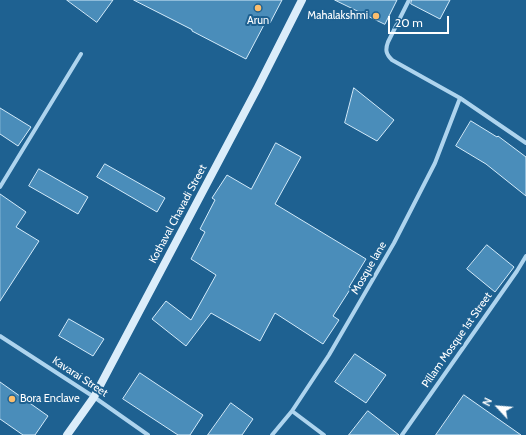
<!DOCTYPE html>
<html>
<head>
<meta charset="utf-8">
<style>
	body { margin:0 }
	#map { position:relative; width:526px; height:435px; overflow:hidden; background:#1e6191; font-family:Cabin,sans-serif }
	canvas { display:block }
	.north { position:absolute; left:478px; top:387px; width:40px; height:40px; -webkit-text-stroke:3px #1e6191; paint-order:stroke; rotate:296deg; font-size:11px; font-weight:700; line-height:16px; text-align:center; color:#fff }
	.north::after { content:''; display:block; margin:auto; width:14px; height:18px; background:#fff; clip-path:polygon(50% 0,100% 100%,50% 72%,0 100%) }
	.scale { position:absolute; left:388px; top:16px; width:61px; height:18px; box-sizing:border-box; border:2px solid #fff; border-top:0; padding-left:5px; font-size:12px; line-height:14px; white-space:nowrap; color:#fff; -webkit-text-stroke:3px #1e6191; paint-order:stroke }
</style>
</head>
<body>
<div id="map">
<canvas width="526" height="435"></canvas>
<div class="north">N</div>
<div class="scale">20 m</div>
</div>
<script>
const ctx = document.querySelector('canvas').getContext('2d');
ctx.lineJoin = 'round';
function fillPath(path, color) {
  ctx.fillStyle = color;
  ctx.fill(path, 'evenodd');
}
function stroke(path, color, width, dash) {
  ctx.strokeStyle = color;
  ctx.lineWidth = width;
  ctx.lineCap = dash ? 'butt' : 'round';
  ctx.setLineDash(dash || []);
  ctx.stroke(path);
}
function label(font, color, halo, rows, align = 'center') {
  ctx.font = font + ' Cabin,sans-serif';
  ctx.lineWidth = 4;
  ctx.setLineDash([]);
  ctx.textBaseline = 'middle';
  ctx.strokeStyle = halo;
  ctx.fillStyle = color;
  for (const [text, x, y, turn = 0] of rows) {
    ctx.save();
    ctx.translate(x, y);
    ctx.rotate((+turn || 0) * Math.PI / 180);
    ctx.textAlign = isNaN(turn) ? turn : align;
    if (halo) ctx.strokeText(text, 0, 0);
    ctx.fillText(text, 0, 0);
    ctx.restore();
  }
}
const building = new Path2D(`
	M 67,0 L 113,0 L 97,22 Z
	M 134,0 L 282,0 L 270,23 L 266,21 L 246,59 L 192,31 L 192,30 Z
	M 335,0 L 397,0 L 385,24 Z
	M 412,0 L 450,0 L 440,19 L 411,4 Z
	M 354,88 L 394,120 L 377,141 L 345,123 Z
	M 0,108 L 31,127 L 18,146 L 0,134 Z
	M 471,121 L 497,137 L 498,136 L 526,157 L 526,196 L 486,164 L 456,146 Z
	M 276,143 L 301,157 L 275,204 L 366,259 L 349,287 L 351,288 L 333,316 L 339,320 L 323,344 L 275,313 L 260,341 L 211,313 L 186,346 L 152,319 L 166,301 L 191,320 L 216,275 L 191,259 L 205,232 L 200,229 L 215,200 L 212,198 L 227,175 L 251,189 Z
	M 105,164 L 165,198 L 157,212 L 97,177 Z
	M 39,169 L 88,197 L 78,214 L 29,186 Z
	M 0,194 L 26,212 L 16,227 L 39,241 L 0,301 Z
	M 487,245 L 514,267 L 495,292 L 467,269 Z
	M 69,319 L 104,339 L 93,356 L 59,336 Z
	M 355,354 L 386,375 L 366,403 L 335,382 Z
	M 140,373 L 203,415 L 190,435 L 178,435 L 123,399 Z
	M 0,382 L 48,416 L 35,435 L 23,435 L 0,419 Z
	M 464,395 L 521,435 L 436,435 Z
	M 231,403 L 253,419 L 242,435 L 208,435 Z
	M 368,411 L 399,435 L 349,435 Z`);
fillPath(building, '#4a8dba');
stroke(building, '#d4ebfa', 1);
stroke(new Path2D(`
	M 409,0 L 388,42 C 385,50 386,54 392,60 L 460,98 L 526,143
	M 0,187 L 81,54
	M 0,336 L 94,397 L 148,435
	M 292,411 L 324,435
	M 272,435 L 292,411 L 329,355 L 394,243 L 435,163 L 460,98
	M 402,435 L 517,271 L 526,256`), '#aed4ee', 4);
stroke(new Path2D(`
	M 67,435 L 94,397 L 258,87 L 302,0`), '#dbedfa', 8);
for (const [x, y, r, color] of [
	[258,8,4,"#fcbe6d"],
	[376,16,4,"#fcbe6d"],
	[12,399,4,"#fcbe6d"]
]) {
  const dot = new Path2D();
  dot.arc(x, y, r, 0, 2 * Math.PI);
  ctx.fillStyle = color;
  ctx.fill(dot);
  stroke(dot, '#1e6191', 1.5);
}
label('11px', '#fff', '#1e6191', [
	["Mahalakshmi",368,16],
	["Arun",258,21,"center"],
	["Bora Enclave",20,399,"left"]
], 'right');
label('11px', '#fff', '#1e6191', [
	["Kothaval Chavadi Street",178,214,-62],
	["Mosque lane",369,268,-60],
	["Pillam Mosque 1st Street",457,340,-55],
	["Kavarai Street",80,377,33]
]);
</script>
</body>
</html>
